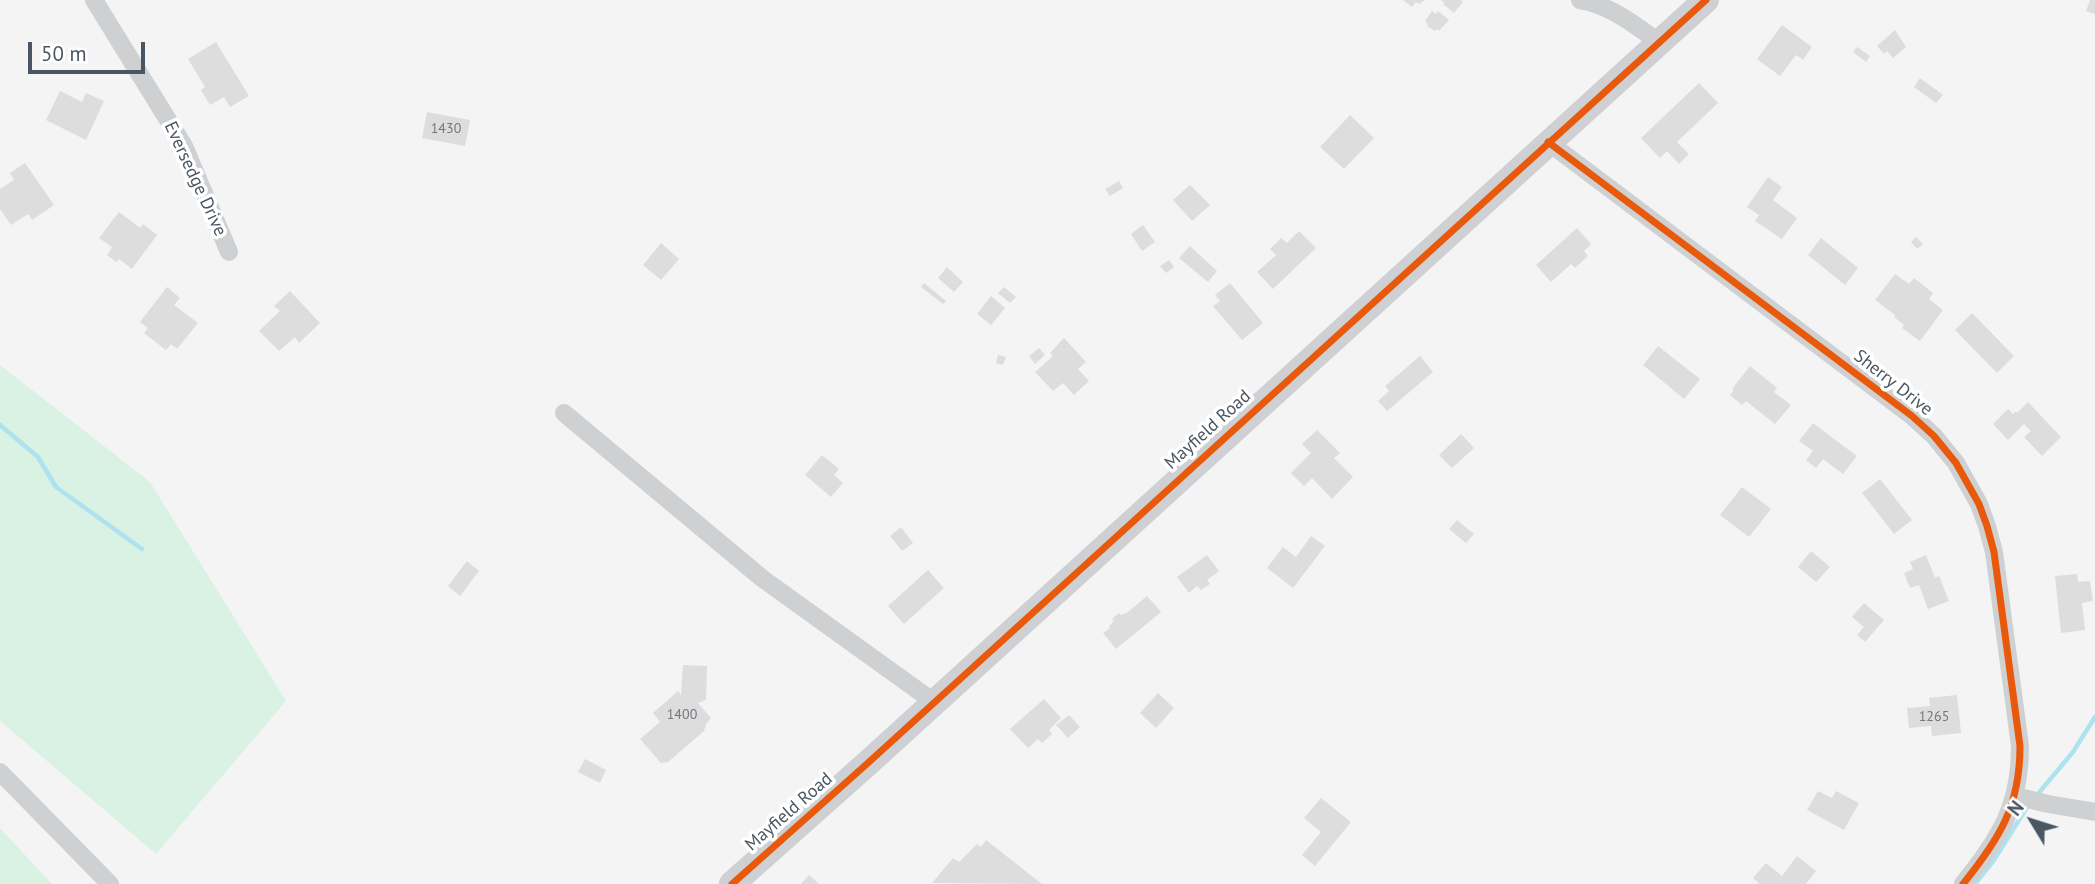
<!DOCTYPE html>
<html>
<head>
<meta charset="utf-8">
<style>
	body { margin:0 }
	#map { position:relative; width:2095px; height:884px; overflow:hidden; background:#f4f4f4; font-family:"PT Sans",sans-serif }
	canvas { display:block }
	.north { position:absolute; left:1997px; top:786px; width:70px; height:70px; -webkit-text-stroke:5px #fff; paint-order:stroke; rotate:308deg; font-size:19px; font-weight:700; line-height:28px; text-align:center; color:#4a5661 }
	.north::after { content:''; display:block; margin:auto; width:24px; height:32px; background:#4a5661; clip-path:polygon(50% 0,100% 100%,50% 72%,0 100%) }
	.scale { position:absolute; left:28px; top:42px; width:117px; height:32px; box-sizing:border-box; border:4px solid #4a5661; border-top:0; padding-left:9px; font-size:21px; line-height:24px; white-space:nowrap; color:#4a5661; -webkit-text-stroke:5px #fff; paint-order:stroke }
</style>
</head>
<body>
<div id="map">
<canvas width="2095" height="884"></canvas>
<div class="north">N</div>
<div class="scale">50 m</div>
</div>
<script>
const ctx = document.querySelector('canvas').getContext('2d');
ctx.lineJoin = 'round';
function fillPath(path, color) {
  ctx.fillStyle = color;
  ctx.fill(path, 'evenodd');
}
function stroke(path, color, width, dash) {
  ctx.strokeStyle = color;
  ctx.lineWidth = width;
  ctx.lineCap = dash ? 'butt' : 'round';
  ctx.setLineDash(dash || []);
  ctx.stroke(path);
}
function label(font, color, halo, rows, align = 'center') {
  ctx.font = font + ' "PT Sans",sans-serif';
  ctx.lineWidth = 7;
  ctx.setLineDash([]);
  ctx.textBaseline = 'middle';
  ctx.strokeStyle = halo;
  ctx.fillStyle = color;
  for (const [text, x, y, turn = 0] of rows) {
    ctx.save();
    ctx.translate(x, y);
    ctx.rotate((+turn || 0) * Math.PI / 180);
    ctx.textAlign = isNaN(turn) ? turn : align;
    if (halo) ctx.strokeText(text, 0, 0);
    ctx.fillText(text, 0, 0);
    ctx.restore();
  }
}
fillPath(new Path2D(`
	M 0,365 L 150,482 L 286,701 L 156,854 L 0,721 Z
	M 0,828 L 52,884 L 0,884 Z`), '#d9f2e3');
stroke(new Path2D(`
	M 0,425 L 38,457 L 56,487 L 142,549
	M 2037,795 L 2073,752 L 2095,717
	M 1975,884 L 1994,860 L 2029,804`), '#aee2f0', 4.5);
fillPath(new Path2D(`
	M 1403,0 L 1425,0 L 1419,4 L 1416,2 L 1412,7 Z
	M 1441,0 L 1461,0 L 1463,2 L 1454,13 L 1443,4 L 1445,3 Z
	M 2090,0 L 2095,0 L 2095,14 L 2086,11 Z
	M 1432,11 L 1436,14 L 1438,11 L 1449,20 L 1439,31 L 1437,29 L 1435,31 L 1427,26 L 1428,24 L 1425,21 Z
	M 1782,25 L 1812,47 L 1803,60 L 1796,55 L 1780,76 L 1757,59 Z
	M 1895,30 L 1906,47 L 1893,58 L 1887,51 L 1884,54 L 1877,46 Z
	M 216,42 L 249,96 L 230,107 L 224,97 L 210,105 L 201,90 L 205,87 L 188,59 Z
	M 1857,47 L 1870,56 L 1866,62 L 1853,52 Z
	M 1920,78 L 1943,95 L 1936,103 L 1914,87 Z
	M 1699,83 L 1718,103 L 1677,142 L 1689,154 L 1679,164 L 1667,151 L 1660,158 L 1641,138 Z
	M 60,91 L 82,102 L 86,93 L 104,101 L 86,140 L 46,120 Z
	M 427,112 L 470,120 L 465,146 L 422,138 Z
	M 1350,115 L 1374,138 L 1344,169 L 1320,147 Z
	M 25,163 L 54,205 L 32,220 L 28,214 L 11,225 L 0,209 L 0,189 L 14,180 L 10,173 Z
	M 1768,177 L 1782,187 L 1773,200 L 1797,218 L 1782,239 L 1755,221 L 1759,215 L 1747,207 Z
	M 1119,181 L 1123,188 L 1110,196 L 1105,189 Z
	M 1190,185 L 1210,205 L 1192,221 L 1173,200 Z
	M 119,212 L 140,228 L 143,224 L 157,235 L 132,269 L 119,259 L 116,262 L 107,255 L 112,247 L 99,238 Z
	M 1143,225 L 1155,242 L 1142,251 L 1131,234 Z
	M 1577,228 L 1591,244 L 1584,251 L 1588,256 L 1575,268 L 1571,264 L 1551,282 L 1536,265 Z
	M 1299,231 L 1316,248 L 1273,289 L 1257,272 L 1276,255 L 1270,249 L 1281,238 L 1287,243 Z
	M 1916,237 L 1923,244 L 1917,249 L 1911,242 Z
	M 1821,238 L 1858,268 L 1845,285 L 1808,255 Z
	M 661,243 L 679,259 L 661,280 L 643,265 Z
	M 1190,246 L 1217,271 L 1208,282 L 1179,258 Z
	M 1169,260 L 1174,267 L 1166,273 L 1160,266 Z
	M 947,267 L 963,282 L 954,292 L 938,278 Z
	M 1895,274 L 1909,284 L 1914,278 L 1933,293 L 1929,299 L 1943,310 L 1920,341 L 1902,328 L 1904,325 L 1894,317 L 1895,315 L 1875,300 Z
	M 924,283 L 946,301 L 943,304 L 921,287 Z
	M 1230,283 L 1263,323 L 1242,340 L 1213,306 L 1220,301 L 1215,295 Z
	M 167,287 L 180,298 L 174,305 L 198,323 L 177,349 L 171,344 L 166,350 L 144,333 L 148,328 L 140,322 Z
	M 1004,287 L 1016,297 L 1010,303 L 998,293 Z
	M 290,291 L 320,323 L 299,343 L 295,337 L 279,351 L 259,331 L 280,311 L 274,306 Z
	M 991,296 L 1005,308 L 991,325 L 977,314 Z
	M 1972,313 L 2014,356 L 1997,373 L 1955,330 Z
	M 1064,338 L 1086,362 L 1078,369 L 1089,381 L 1074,395 L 1063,383 L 1053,391 L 1035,372 L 1053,356 L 1050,353 Z
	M 1658,346 L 1700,379 L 1684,399 L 1643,365 Z
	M 1039,348 L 1045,355 L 1035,364 L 1029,356 Z
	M 998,355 L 1006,357 L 1003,365 L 996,363 Z
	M 1420,356 L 1433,372 L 1387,411 L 1378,401 L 1389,391 L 1385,386 Z
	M 1750,366 L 1777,388 L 1774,392 L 1791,405 L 1775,424 L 1746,401 L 1742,405 L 1730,395 L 1734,390 L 1732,389 Z
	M 2028,402 L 2061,437 L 2042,456 L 2024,437 L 2031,431 L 2024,424 L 2008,440 L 1993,424 L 2008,409 L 2013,414 L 2016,411 L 2017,413 Z
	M 1813,423 L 1857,456 L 1843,474 L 1823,459 L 1816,468 L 1806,460 L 1813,451 L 1799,441 Z
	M 1317,430 L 1340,453 L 1334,458 L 1353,477 L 1332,499 L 1312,478 L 1304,486 L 1291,473 L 1311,453 L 1302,444 Z
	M 1461,434 L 1474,448 L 1452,468 L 1439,455 Z
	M 822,455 L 839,469 L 834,475 L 843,483 L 831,497 L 805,475 Z
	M 1880,479 L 1912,520 L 1894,534 L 1862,493 Z
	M 1742,487 L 1771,509 L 1749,537 L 1720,515 Z
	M 1457,520 L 1474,534 L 1466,543 L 1449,529 Z
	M 901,527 L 913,543 L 902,551 L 890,536 Z
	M 1311,536 L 1325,546 L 1293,588 L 1267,568 L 1283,547 L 1296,557 Z
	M 1811,551 L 1830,567 L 1816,582 L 1798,567 Z
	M 1207,555 L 1219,571 L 1207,580 L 1210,584 L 1201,590 L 1197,586 L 1189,593 L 1177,577 Z
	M 1926,555 L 1935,578 L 1939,576 L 1949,601 L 1928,609 L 1919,585 L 1910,588 L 1904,573 L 1913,569 L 1910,562 Z
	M 467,561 L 479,571 L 460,596 L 448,586 Z
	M 928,570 L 944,588 L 904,624 L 888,606 Z
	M 2077,574 L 2078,582 L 2090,581 L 2093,601 L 2082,603 L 2085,630 L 2061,633 L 2055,576 Z
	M 1147,596 L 1161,612 L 1116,649 L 1103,633 L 1110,628 L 1109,626 L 1114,621 L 1112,619 L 1119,613 L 1121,615 L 1128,612 Z
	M 1864,603 L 1884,620 L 1865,642 L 1857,635 L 1864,627 L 1852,617 Z
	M 683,665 L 707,666 L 706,700 L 698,703 L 711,718 L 706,724 L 704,731 L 668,762 L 661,763 L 640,739 L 660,722 L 653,713 L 678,691 L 681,695 Z
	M 1158,693 L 1174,708 L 1156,728 L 1140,713 Z
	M 1957,695 L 1961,733 L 1932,736 L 1931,726 L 1909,728 L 1907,708 L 1930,706 L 1929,698 Z
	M 1044,699 L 1061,718 L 1049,730 L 1052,734 L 1042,743 L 1038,739 L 1028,748 L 1010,729 Z
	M 1069,715 L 1080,727 L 1068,738 L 1056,725 Z
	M 585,759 L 606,770 L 600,783 L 578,772 Z
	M 1818,791 L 1832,798 L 1836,791 L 1859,803 L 1844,830 L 1807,810 Z
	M 1321,798 L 1351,822 L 1315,866 L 1302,855 L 1321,832 L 1304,818 Z
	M 986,840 L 1042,884 L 932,883 L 953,858 L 959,862 L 977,844 L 981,847 Z
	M 1797,856 L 1816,871 L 1806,884 L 1760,884 L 1753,878 L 1766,863 L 1782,876 Z
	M 809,875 L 819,884 L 801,884 Z`), '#ddddde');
stroke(new Path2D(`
	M 94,0 L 184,146 L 229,252
	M 1580,0 C 1610,5 1635,25 1660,43
	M 1548,142 L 1912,416 L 1934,436 L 1956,463 L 1979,504 L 1987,526 L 1994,552 L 2020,746 C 2020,806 2000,838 1963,884
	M 564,413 L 763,579 L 934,702
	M 0,772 L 110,884
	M 2016,796 L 2048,804 L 2095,812`), '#ced0d2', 18);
stroke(new Path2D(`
	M 732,884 L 869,762 L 1706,0`), '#ced0d4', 26);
stroke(new Path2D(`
	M 1548,142 L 1912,416 L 1934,436 L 1956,463 L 1979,504 L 1987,526 L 1994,552 L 2020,746 C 2020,806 2000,838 1963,884
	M 732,884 L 869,762 L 1706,0`), '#e8590c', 7);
label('14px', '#707881', null, [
	["1430",446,129],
	["1400",682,715],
	["1265",1934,717]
]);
label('18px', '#4a5661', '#fff', [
	["Eversedge Drive",195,179,65],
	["Sherry Drive",1893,383,38],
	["Mayfield Road",1208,430,-42],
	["Mayfield Road",789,812,-41]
]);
</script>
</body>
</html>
